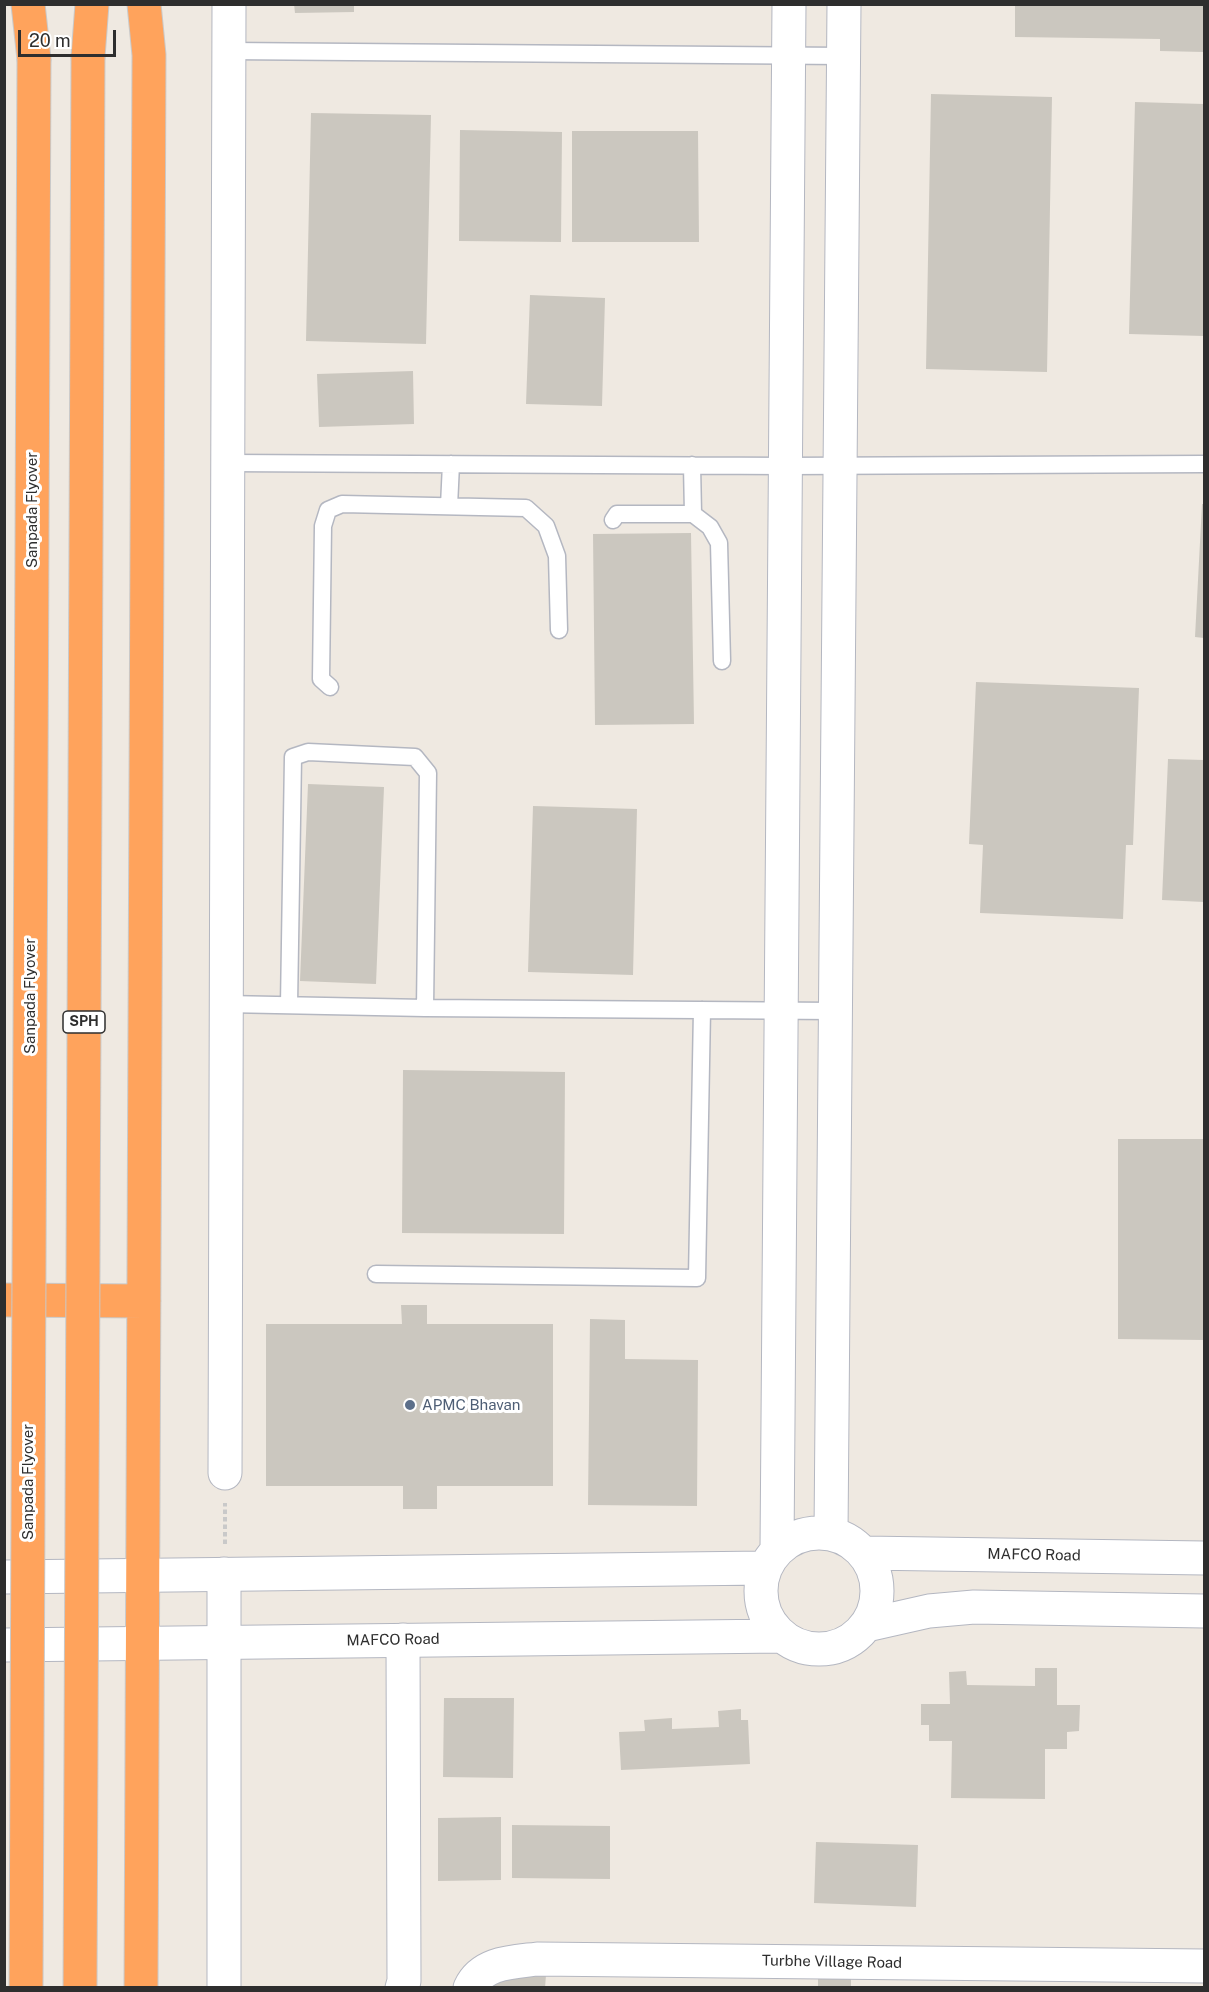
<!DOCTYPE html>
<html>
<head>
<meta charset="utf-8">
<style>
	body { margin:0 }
	#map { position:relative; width:1209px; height:1992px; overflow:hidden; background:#efe9e1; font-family:"Public Sans",sans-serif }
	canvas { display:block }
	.frame { position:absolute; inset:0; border:6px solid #2e2e2e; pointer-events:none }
	.scale { position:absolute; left:18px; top:30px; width:98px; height:27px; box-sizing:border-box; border:3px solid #2e2e2e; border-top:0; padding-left:8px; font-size:18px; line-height:21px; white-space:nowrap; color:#2e2e2e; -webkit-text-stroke:4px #fff; paint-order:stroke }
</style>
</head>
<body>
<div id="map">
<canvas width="1209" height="1992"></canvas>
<div class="frame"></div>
<div class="scale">20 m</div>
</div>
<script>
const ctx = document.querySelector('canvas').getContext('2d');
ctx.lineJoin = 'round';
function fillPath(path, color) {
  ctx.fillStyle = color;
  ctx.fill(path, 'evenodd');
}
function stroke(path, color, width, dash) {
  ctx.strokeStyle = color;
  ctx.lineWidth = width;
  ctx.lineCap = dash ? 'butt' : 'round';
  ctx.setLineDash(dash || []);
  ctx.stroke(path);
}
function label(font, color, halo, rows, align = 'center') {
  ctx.font = font + ' "Public Sans",sans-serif';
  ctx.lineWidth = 6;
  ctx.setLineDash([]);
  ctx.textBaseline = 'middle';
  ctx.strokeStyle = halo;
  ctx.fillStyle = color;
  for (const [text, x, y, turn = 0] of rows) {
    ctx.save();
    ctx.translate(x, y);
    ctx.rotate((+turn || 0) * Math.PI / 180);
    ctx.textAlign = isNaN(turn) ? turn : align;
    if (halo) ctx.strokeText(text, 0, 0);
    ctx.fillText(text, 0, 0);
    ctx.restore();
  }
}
fillPath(new Path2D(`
	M 294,4 L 354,4 L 354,12 L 295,13 Z
	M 1015,4 L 1204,4 L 1204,52 L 1160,51 L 1160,39 L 1015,37 Z
	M 931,94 L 1052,97 L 1047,372 L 926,369 Z
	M 1135,102 L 1204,104 L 1204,336 L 1129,334 Z
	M 311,113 L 431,115 L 426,344 L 306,341 Z
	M 460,130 L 562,132 L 561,242 L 459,241 Z
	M 572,131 L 698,131 L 699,242 L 572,242 Z
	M 530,295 L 605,298 L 602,406 L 526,404 Z
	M 413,371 L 414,424 L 319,427 L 317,374 Z
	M 1202,504 L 1204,504 L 1204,638 L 1195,637 Z
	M 691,533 L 694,724 L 595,725 L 593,534 Z
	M 976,682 L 1139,688 L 1133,845 L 1126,845 L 1123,919 L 980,913 L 983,845 L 969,844 Z
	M 1168,759 L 1204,760 L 1204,902 L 1162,900 Z
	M 308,784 L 384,787 L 376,984 L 300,981 Z
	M 533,806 L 637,809 L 633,975 L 528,972 Z
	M 403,1070 L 565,1072 L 564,1234 L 402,1233 Z
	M 1118,1139 L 1204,1139 L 1204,1340 L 1118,1339 Z
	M 401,1305 L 427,1305 L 427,1324 L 553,1324 L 553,1486 L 437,1486 L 437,1509 L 403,1509 L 403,1486 L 266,1486 L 266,1324 L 402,1324 Z
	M 590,1319 L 625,1320 L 625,1359 L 698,1360 L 697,1506 L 588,1505 Z
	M 1035,1668 L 1057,1668 L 1057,1705 L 1080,1705 L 1079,1731 L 1067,1732 L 1067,1749 L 1045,1749 L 1045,1799 L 951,1798 L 952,1741 L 929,1741 L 929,1725 L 921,1725 L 921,1704 L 950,1704 L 949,1672 L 966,1671 L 967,1685 L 1035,1686 Z
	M 444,1698 L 514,1698 L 513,1778 L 443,1777 Z
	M 741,1709 L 741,1720 L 748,1720 L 750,1764 L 621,1770 L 619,1732 L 645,1731 L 644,1720 L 672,1718 L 672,1729 L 719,1727 L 718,1711 Z
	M 501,1817 L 501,1880 L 438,1881 L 438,1818 Z
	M 512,1825 L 610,1826 L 610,1879 L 512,1878 Z
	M 816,1842 L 918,1845 L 916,1907 L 814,1903 Z
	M 818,1973 L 851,1973 L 851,1988 L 818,1988 Z
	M 494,1974 L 546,1975 L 545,1988 L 494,1988 Z`), '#cbc7bf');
const lane = new Path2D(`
	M 228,51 L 844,56
	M 227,463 L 786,466 L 1204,464
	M 692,465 L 693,514 L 710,527 L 719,543 L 722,661
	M 449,506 L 451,464
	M 613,520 L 617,514 L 693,514
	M 330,687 L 321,679 L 323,526 L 328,510 L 342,504 L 526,508 L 546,526 L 557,556 L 559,630
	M 226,1004 L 425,1008 L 836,1011
	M 289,1005 L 293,757 L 308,752 L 415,757 L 428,773 L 425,1008
	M 376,1274 L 697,1278 L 702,1010`);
const street = new Path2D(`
	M 225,1473 L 229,4
	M 224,1988 L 224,1574
	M 402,1988 L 404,1981 L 403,1640
	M 470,1988 C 482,1962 513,1962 537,1959 L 1204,1966`);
const secondary = new Path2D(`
	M761 1591a58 58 0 1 1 116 0a58 58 0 1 1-116 0Z
	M 831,1533 L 844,4
	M 777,1549 L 789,4
	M 864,1553 L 1204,1558
	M 4,1577 L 765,1568
	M 867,1625 L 929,1611 L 974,1607 L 1204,1611
	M 4,1645 L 781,1636`);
const highway = new Path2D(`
	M 28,4 L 34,59
	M 88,57 L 92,4
	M 4,1300 L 144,1301
	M 141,1988 L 149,55 L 144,4`);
stroke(lane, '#b4b7c1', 19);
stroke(street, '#b4b7c1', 35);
stroke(secondary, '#b4b7c1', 35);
stroke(highway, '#c9c9c9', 35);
stroke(new Path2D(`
	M 225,1544 L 225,1503`), '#c9c9c9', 4, [4.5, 3]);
stroke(lane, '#fff', 16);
stroke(street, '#fff', 33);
stroke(secondary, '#fff', 33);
stroke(highway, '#ffa35c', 33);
const highwayBridge = new Path2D(`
	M 26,1988 L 34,59
	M 80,1988 L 88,57`);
stroke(highwayBridge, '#c9c9c9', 35, []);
stroke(highwayBridge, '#ffa35c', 33);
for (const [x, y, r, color] of [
	[410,1405,6,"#5c6f8a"]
]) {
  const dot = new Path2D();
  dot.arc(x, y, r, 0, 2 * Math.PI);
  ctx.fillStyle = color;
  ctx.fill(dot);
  stroke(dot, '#fff', 2);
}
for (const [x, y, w] of [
	[84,1022,42]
]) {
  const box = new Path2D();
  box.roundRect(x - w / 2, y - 11, w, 22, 4.5);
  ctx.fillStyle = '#fff';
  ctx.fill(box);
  stroke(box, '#2e2e2e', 1.5);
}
label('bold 14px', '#2e2e2e', null, [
	["SPH",84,1022]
]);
label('15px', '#2e2e2e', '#fff', [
	["Sanpada Flyover",32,510,-90],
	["Sanpada Flyover",30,996,-90],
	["Sanpada Flyover",28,1482,-90],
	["MAFCO Road",1034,1555,1],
	["MAFCO Road",393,1640,-1],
	["Turbhe Village Road",832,1962,1]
]);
label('15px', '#4e5e75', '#fff', [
	["APMC Bhavan",422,1405]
], 'left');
</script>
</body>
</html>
